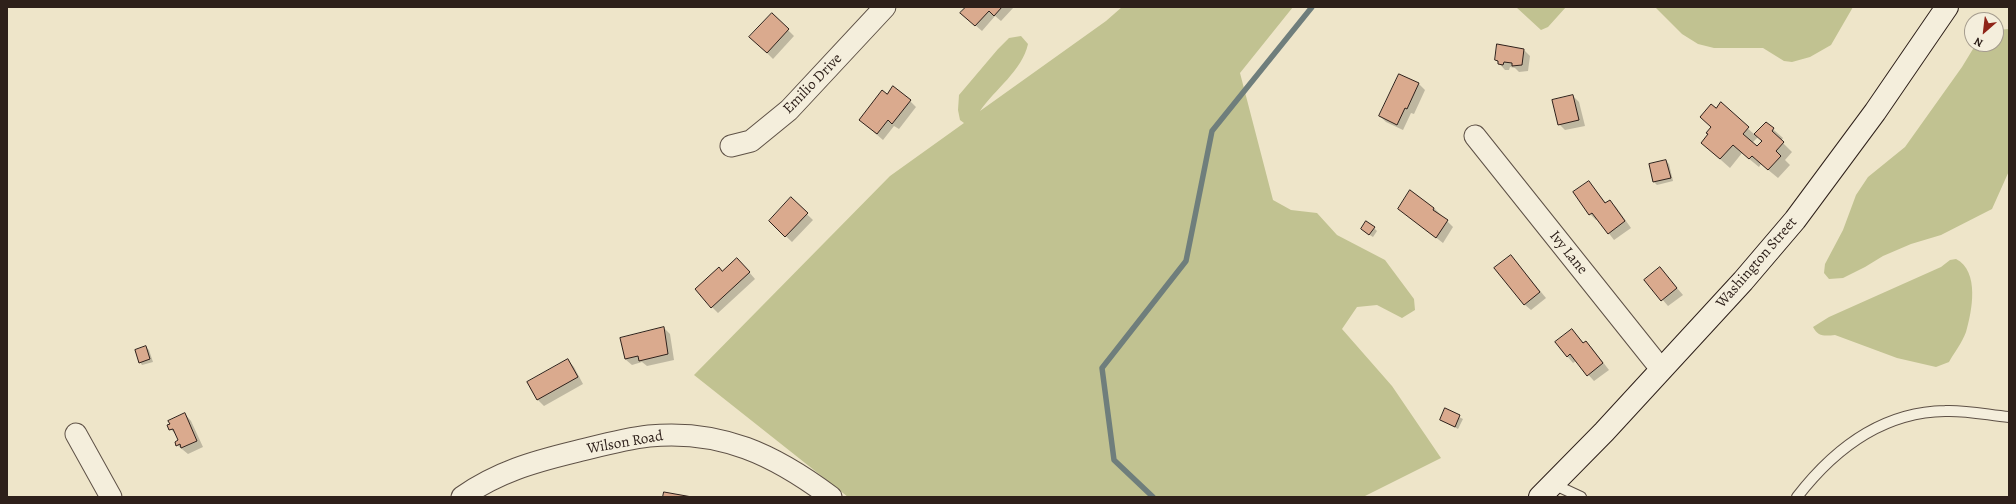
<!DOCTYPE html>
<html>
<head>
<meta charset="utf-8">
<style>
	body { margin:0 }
	#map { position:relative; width:2016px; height:504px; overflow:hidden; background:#eee5c9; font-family:Alegreya,serif }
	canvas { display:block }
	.frame { position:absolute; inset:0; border:8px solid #2e201a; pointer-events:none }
	.north { position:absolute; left:1964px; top:12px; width:40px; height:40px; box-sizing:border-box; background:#f4eedc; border:1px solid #a59c8e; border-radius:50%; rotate:208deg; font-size:11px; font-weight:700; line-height:16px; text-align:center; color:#2e201a }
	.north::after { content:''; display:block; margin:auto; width:14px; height:18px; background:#8f2418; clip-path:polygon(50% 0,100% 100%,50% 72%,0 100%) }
</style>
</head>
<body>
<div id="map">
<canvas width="2016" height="504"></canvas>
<div class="frame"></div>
<div class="north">N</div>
</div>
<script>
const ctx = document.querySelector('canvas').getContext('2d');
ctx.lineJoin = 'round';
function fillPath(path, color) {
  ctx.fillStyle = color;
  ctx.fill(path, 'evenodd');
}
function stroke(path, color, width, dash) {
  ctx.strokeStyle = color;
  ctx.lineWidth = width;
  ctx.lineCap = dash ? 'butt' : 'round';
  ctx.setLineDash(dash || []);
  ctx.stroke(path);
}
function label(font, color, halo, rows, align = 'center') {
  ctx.font = font + ' Alegreya,serif';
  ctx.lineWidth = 4;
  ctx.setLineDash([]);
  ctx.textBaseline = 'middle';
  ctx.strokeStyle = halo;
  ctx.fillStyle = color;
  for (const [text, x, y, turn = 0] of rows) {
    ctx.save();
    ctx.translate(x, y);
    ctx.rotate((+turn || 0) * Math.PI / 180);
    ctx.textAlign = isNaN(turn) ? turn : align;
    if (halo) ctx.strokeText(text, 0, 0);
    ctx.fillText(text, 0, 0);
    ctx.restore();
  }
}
fillPath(new Path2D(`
	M 1122,7 L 1293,7 L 1240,73 L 1273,200 L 1291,210 L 1317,213 L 1337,235 L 1385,260 L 1414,299 L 1415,310 L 1402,318 L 1377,305 L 1357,307 L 1342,329 L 1392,386 L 1441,458 L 1363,497 L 848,497 L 694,375 L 890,176 L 964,123 L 960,120 L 958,110 L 959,95 L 998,49 L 1009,38 L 1021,36 L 1028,44 C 1022,71 995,89 980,111 L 1106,21 Z
	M 1516,7 L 1566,7 L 1548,27 L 1541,30 Z
	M 1655,7 L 1853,7 L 1831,45 L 1810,57 L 1792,62 L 1784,61 L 1763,48 L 1714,48 L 1698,44 L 1682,34 Z
	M 2009,29 L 2009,171 L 1992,209 L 1941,235 L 1911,244 L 1883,256 L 1865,267 L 1843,278 L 1829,279 L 1824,273 L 1825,264 L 1843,230 L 1856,195 L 1868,177 L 1905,147 L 1962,67 L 1976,44 L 1996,44 L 1996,30 Z
	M 1956,259 C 1980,271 1972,312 1966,332 C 1962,343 1954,353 1949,362 L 1936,367 L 1897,358 L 1835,335 C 1825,336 1818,337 1813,327 L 1829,317 L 1941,267 L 1950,260 Z`), '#c1c291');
fillPath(new Path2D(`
	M 967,7 L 1014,7 L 1001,21 L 995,16 L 982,31 L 968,19 Z
	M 788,30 L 794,36 L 773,59 L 757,43 Z
	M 1524,50 L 1530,56 L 1528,71 L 1519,72 L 1515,68 L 1510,67 L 1509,70 L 1505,70 L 1496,60 Z
	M 1400,75 L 1419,84 L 1425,90 L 1414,114 L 1411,113 L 1403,130 L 1386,122 L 1380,116 Z
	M 887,95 L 910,101 L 916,107 L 899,129 L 894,126 L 883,140 L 860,120 Z
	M 1573,96 L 1579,102 L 1585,126 L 1565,130 L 1559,124 Z
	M 1721,104 L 1755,135 L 1766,123 L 1783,138 L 1781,141 L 1792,152 L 1785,160 L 1790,165 L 1778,178 L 1761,164 L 1759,167 L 1742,153 L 1730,168 L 1712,152 L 1712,128 L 1701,117 L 1716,109 ZM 1758,137 L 1763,141 L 1757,148 L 1752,143 Z
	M 1666,161 L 1669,164 L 1673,181 L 1657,185 L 1654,182 L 1650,165 Z
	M 1589,182 L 1606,203 L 1609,201 L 1616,207 L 1631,228 L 1614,240 L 1598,219 L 1596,220 L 1590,214 Z
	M 791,199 L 813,220 L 792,242 L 770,221 Z
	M 1434,208 L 1453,227 L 1443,243 L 1399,209 Z
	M 1374,228 L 1377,231 L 1373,237 L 1365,232 Z
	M 1511,256 L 1546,298 L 1531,310 L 1524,304 Z
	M 743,265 L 755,279 L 718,313 L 712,307 L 723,272 Z
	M 1660,268 L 1683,295 L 1668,306 L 1646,280 Z
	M 664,328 L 670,334 L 674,360 L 647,366 L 642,362 L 632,365 L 625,359 Z
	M 1572,330 L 1584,344 L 1586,342 L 1592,348 L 1609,370 L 1594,381 L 1576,361 L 1573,363 L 1567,356 Z
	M 146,347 L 149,350 L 153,362 L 142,365 L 140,362 Z
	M 568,360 L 574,367 L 583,384 L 544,406 L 538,400 L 528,383 Z
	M 1445,410 L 1463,419 L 1458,429 L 1441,420 Z
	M 185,414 L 191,421 L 203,447 L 188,454 L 177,445 L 179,441 L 177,436 L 168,426 Z`), '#0003');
stroke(new Path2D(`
	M 1153,497 L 1114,460 L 1102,368 L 1186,261 L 1212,131 L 1312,7`), '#6f7e7c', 5.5);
const building = new Path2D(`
	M 966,7 L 1002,7 L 994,16 L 989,11 L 975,26 L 960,13 Z
	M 772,13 L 789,29 L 767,53 L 749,37 Z
	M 1497,44 L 1524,49 L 1522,65 L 1512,66 L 1512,63 L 1504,62 L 1503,65 L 1498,64 L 1498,61 L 1495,60 Z
	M 1399,74 L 1419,83 L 1407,109 L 1405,108 L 1397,125 L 1379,116 Z
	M 893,86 L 911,100 L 892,124 L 888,120 L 877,134 L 859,120 L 882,90 L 887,94 Z
	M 1573,95 L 1579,120 L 1558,125 L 1552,100 Z
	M 1721,102 L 1749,127 L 1743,134 L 1757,146 L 1762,141 L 1754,134 L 1766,122 L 1774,128 L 1772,131 L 1784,142 L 1776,151 L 1781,156 L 1768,170 L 1752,156 L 1749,159 L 1733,145 L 1720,159 L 1701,143 L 1708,134 L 1706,133 L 1711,127 L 1700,117 L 1711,104 L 1716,108 Z
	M 1666,160 L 1671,178 L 1653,182 L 1649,164 Z
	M 1589,181 L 1605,203 L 1610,200 L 1625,221 L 1608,234 L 1592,213 L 1589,215 L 1573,192 Z
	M 1410,190 L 1434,208 L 1433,210 L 1448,220 L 1436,238 L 1398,209 Z
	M 791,197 L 808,213 L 785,237 L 769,221 Z
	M 1366,221 L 1375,227 L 1369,235 L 1361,229 Z
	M 1511,255 L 1540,292 L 1524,305 L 1494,268 Z
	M 737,258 L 750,272 L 711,308 L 695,289 L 719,267 L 722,271 Z
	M 1660,267 L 1677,288 L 1661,301 L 1644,280 Z
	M 664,327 L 668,354 L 639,361 L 638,356 L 625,359 L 620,338 Z
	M 1572,329 L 1583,343 L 1586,341 L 1603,363 L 1587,376 L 1570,354 L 1567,357 L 1555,342 Z
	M 146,346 L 150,359 L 139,363 L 135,350 Z
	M 568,359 L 578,377 L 537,400 L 527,382 Z
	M 1445,408 L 1460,415 L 1455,427 L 1440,420 Z
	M 185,413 L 197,441 L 181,448 L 180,444 L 176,446 L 175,442 L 178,440 L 173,429 L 169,430 L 167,425 L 170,424 L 168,421 Z
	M 664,492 L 692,497 L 663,497 Z`);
fillPath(building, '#daaa8e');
stroke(building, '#2e201a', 1);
const lane = new Path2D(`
	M 1553,484 L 1581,497
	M 1797,497 C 1834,449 1882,412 1945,411 C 1966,410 1988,415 2009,417`);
const street = new Path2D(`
	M 1475,136 L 1661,369
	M 731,146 L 751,141 L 789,110 L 885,7
	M 76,434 L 111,497
	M 462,497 C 498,472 533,462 574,452 C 599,446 623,439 649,436 C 721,429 775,455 831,497`);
const secondary = new Path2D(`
	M 1540,497 L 1604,432 L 1743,281 L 1795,220 L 1875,112 L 1947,7`);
stroke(lane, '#5e5146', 12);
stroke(street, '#5e5146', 23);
stroke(secondary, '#2e201a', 24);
stroke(lane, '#f4eedc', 10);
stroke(street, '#f4eedc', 21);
stroke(secondary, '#f4eedc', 22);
label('15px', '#2e201a', '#f4eedc', [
	["Emilio Drive",813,84,-46],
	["Ivy Lane",1568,253,51],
	["Washington Street",1757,263,-49],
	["Wilson Road",625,443,-10]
]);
</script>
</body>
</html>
